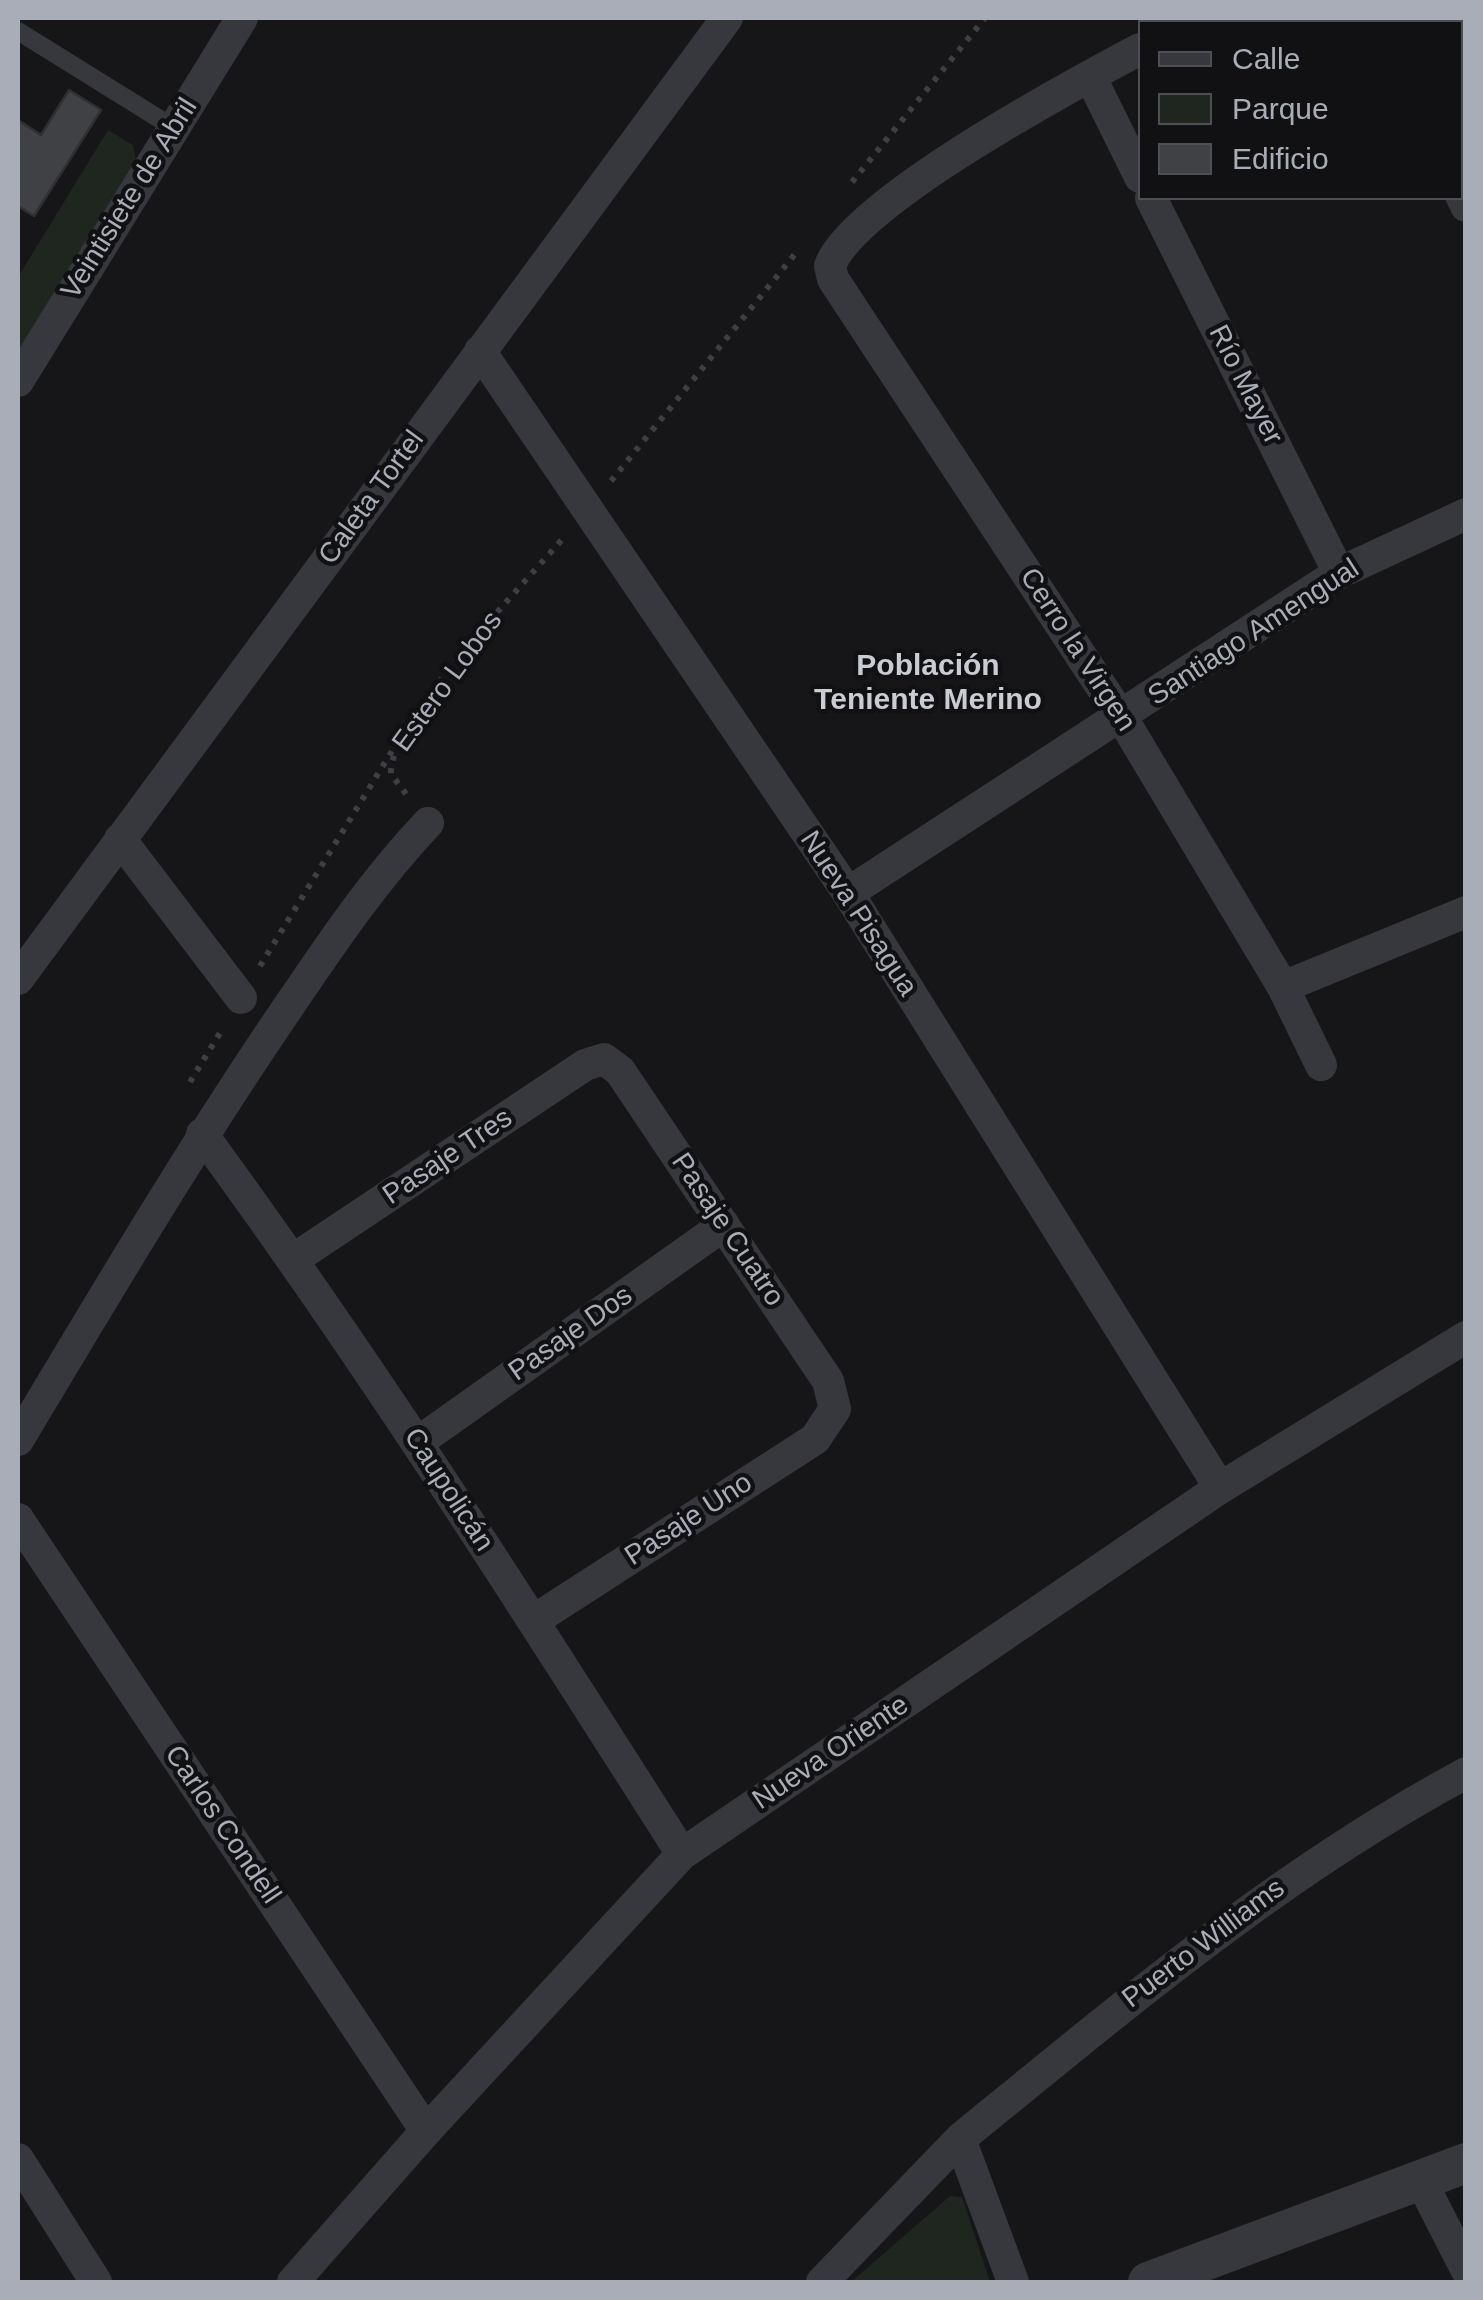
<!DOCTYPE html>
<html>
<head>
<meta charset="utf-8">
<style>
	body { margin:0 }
	#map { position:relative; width:1483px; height:2300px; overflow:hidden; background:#161618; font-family:Helvetica,sans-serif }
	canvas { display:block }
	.frame { position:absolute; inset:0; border:20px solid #a8adb8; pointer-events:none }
	.legend { position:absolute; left:1138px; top:20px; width:325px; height:180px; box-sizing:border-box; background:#111113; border:2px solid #4d4f55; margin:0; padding:12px 18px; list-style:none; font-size:30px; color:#a8adb8 }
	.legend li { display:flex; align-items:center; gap:20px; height:50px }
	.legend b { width:50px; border:2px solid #4d4f55 }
</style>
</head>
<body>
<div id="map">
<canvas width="1483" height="2300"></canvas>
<div class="frame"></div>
<ul class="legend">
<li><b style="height:12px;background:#37383d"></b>Calle</li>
<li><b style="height:28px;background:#1e261f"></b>Parque</li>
<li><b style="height:28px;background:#404145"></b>Edificio</li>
</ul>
</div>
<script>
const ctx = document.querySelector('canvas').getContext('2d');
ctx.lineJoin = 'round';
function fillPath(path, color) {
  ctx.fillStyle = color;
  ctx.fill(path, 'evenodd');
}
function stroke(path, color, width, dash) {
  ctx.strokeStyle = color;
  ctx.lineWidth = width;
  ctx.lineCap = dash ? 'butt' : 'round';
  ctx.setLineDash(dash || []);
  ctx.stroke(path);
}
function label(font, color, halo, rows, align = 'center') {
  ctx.font = font + ' Helvetica,sans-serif';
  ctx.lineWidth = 9;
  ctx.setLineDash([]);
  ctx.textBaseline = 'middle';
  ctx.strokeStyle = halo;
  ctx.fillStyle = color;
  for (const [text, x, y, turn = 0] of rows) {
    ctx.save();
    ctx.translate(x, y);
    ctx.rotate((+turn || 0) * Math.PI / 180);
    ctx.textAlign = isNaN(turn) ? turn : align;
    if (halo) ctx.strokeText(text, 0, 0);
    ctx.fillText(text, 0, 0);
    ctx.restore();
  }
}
fillPath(new Path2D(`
	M 108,130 L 133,145 L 136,159 L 18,351 L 18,277 Z
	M 950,2196 L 962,2197 L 990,2282 L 851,2282 Z`), '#1e261f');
const building = new Path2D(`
	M 69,90 L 101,110 L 34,216 L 18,206 L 18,120 L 41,135 Z`);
fillPath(building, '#404145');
stroke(building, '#303034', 2.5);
stroke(new Path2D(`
	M 852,182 L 985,18
	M 611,481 L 795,254
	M 406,794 L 391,774 C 387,724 528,580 564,537
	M 260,966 L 392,751
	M 190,1082 L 223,1028`), '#3d3f44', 6, [5, 8]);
stroke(new Path2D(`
	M 18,31 L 174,128`), '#37383d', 18);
stroke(new Path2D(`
	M 1394,18 L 1396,22
	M 1189,22 L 1198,18
	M 1140,49 C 1076,83 853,202 830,266 L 833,279 L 1122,718 L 1283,987 L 1321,1065
	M 1090,76 L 1140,177
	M 1460,193 L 1466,206
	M 1151,198 L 1339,573
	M 480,351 L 848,893 L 1220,1488
	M 18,381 L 242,18
	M 120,839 L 241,998
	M 848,893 L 1339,573 L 1466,514
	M 18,979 L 727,18
	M 1283,987 L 1466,912
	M 202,1134 C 373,1367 527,1611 682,1854
	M 294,1259 L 585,1065 L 604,1059 L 620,1071 L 828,1381 L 835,1409 L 815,1439 L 533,1621
	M 18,1440 C 102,1300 186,1158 278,1022 C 325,953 370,884 428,823
	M 417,1443 L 724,1225
	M 18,1519 L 426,2131
	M 18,2159 L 96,2282
	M 1420,2179 L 1466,2269
	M 293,2282 L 426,2131 L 682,1854 L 1220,1488 L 1466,1337
	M 822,2282 L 960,2139
	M 1013,2282 L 960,2139 C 1123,2006 1280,1873 1466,1773`), '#37383d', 32);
stroke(new Path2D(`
	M 1148,2282 L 1466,2163`), '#37383d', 40);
label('28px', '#a8adb8', '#111113', [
	["Veintisiete de Abril",130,199,-58],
	["Río Mayer",1245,385,63],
	["Caleta Tortel",372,498,-54],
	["Santiago Amengual",1254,633,-33],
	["Cerro la Virgen",1077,650,57],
	["Estero Lobos",448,682,-54],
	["Nueva Pisagua",858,914,57],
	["Pasaje Tres",448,1157,-34],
	["Pasaje Cuatro",727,1230,56],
	["Pasaje Dos",571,1334,-35],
	["Caupolicán",448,1490,57],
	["Pasaje Uno",689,1520,-33],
	["Nueva Oriente",831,1753,-34],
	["Carlos Condell",222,1825,56],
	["Puerto Williams",1204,1944,-37]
]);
label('bold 30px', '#c9ccd4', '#111113', [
	["Población",928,667],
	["Teniente Merino",928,701]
]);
</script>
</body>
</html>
